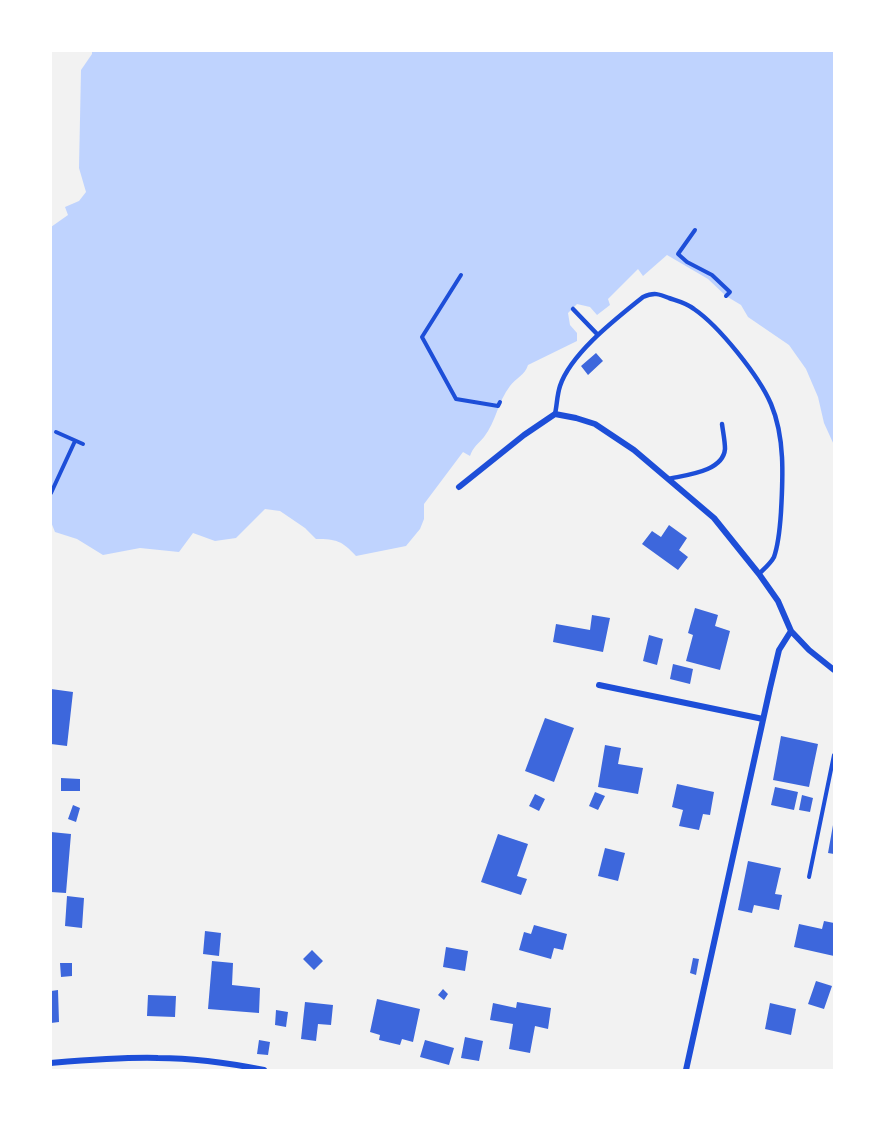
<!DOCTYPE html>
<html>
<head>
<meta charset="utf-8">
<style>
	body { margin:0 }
	#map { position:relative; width:885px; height:1121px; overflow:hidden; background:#f2f2f2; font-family:Jost,sans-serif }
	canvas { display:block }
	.frame { position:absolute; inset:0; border:52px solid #fff; pointer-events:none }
</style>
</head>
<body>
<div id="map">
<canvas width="885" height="1121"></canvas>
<div class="frame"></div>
</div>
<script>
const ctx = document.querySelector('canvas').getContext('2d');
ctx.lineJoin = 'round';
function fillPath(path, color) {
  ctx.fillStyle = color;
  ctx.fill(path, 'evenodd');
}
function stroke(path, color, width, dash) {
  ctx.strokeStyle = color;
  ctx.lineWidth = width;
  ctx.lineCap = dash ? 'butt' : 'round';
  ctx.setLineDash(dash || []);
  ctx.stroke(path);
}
fillPath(new Path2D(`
	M 92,51 L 834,51 L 834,445 L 824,423 L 818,397 L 806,369 L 789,345 L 748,317 L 741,305 L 726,296 L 708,279 L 667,255 L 643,276 L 638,269 L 608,299 L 610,305 L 597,315 L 590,307 L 577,304 L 568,313 L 570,325 L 577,333 L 577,341 L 528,365 C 525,375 516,378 510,386 C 498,401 496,422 484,437 C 478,444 473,447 470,456 L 463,452 L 424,504 L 424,519 L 420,529 L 406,546 L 356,556 C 342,541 337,539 316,539 L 305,528 L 280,511 L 265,509 L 236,538 L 215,541 L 193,533 L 179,552 L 140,548 L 103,555 L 77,539 L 55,532 L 51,522 L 51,227 L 68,215 L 65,207 L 79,201 L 86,192 L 79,168 L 81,70 L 92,54 Z`), '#bfd3fe');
fillPath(new Path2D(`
	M 596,353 L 603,361 L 588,375 L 581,366 Z
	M 669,525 L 687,538 L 679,550 L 688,557 L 678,570 L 642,544 L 652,531 L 661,537 Z
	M 695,608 L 718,615 L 715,626 L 730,631 L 720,670 L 686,661 L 693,635 L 688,633 Z
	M 592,615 L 610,618 L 603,652 L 553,642 L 556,624 L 590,630 Z
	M 649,635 L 663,639 L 657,665 L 643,661 Z
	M 673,664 L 693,669 L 690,684 L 670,679 Z
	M 51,689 L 73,692 L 67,746 L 51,744 Z
	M 545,718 L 574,728 L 554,782 L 525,771 Z
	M 781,736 L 818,744 L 809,787 L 773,780 Z
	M 605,745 L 621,748 L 618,764 L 643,768 L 638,794 L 598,787 Z
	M 61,778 L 80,779 L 80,791 L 61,791 Z
	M 677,784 L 714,792 L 710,815 L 703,814 L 699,830 L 679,826 L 683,810 L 672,807 Z
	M 775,787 L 798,792 L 794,810 L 771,805 Z
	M 595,792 L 605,796 L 598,810 L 589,806 Z
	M 535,794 L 545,799 L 539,811 L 529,806 Z
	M 802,795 L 813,798 L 810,812 L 799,810 Z
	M 73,805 L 80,808 L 76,822 L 68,819 Z
	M 833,825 L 834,825 L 834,854 L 828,853 Z
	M 51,832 L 71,834 L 66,893 L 51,892 Z
	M 498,834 L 528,844 L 517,876 L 527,879 L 521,895 L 481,882 Z
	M 605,848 L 625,853 L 618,881 L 598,876 Z
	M 748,861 L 781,868 L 775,894 L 782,895 L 779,910 L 754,905 L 752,913 L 738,910 Z
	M 67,896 L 84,898 L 82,928 L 65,926 Z
	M 824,921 L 834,923 L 834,956 L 794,947 L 799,924 L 822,929 Z
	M 534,925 L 567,934 L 563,950 L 554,948 L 551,959 L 519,950 L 524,932 L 531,934 Z
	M 205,931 L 221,933 L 219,956 L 203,954 Z
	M 446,947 L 468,951 L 465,971 L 443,967 Z
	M 312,950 L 323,961 L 314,970 L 303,959 Z
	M 693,958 L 699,959 L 696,975 L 690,973 Z
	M 212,961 L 233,963 L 232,985 L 260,988 L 259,1013 L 208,1009 Z
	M 60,963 L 72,963 L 72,976 L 61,977 Z
	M 816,981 L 832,986 L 824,1009 L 808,1004 Z
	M 443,989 L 448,994 L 444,1000 L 438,995 Z
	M 58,990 L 59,1022 L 51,1023 L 51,991 Z
	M 148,995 L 176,996 L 175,1017 L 147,1016 Z
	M 377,999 L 420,1009 L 413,1042 L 402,1039 L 400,1045 L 379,1040 L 380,1035 L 370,1032 Z
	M 305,1002 L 333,1005 L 331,1025 L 318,1024 L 316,1041 L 301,1039 Z
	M 517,1002 L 551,1008 L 548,1029 L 535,1026 L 530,1053 L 509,1049 L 513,1024 L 490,1020 L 493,1003 L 516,1008 Z
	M 770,1003 L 796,1009 L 791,1035 L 765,1029 Z
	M 276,1010 L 288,1012 L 286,1027 L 275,1025 Z
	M 465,1037 L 483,1041 L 479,1061 L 461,1058 Z
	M 259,1040 L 270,1042 L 268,1055 L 257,1054 Z
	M 425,1040 L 454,1048 L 449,1065 L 420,1057 Z`), '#3d67dc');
stroke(new Path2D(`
	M 695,230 L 678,254 L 687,262 L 712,275 L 730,292 L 726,296
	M 461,275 L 422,337 L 456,399 L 498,406 L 500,402
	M 56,432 L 83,444
	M 51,493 L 75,441
	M 809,877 L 834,755`), '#1d4ed8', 4);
stroke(new Path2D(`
	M 573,309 L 598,335
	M 555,414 C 557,405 557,395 560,386 C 571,353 617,318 643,297 C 654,292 659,294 669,298 C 678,301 687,303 694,309 C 719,326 759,376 771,404 C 785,437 783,477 781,512 C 780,527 779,543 774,557 C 771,563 764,569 759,574
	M 668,479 C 685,475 723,472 725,449 C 725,441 723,432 722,424`), '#1d4ed8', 4.5);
stroke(new Path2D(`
	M 459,487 L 524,435 L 555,414 L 576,418 L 595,424 L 634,450 L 714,518 L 759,574 L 778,601 L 791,631 L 809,650 L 834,670
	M 599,685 L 763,719
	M 51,1063 C 87,1060 122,1057 158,1058 C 193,1058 229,1063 264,1070
	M 686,1070 L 770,688 L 779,650 L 791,631`), '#1d4ed8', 6);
</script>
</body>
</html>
